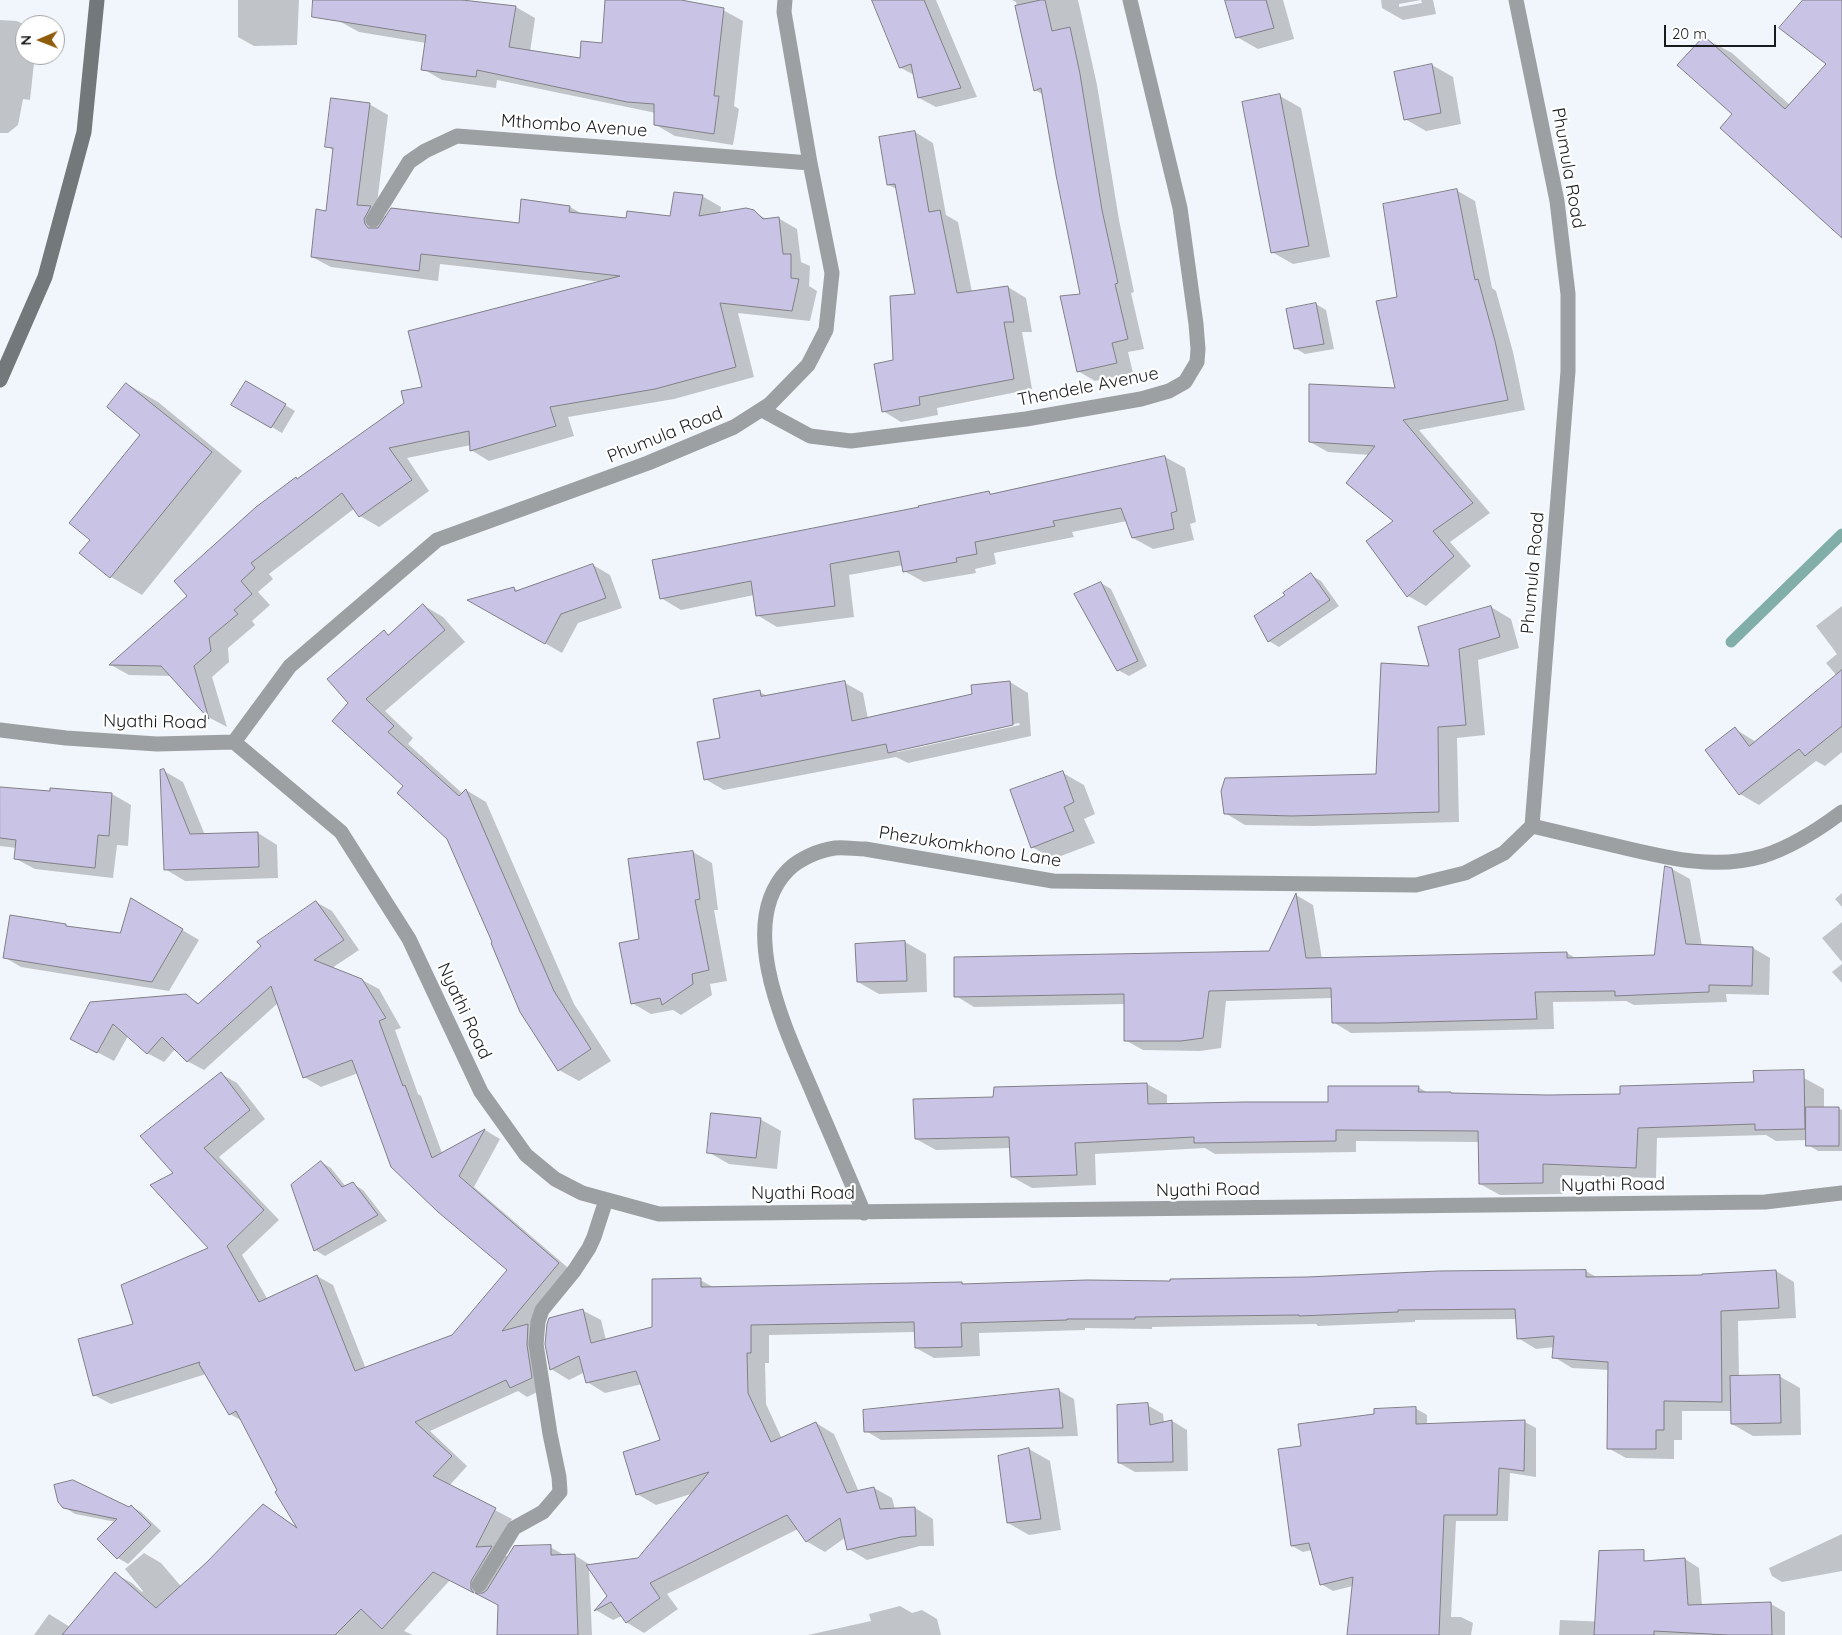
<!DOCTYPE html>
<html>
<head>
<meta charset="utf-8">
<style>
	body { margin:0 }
	#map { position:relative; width:1842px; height:1635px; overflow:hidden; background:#f1f6fc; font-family:Quicksand,sans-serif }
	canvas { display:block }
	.north { position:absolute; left:15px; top:15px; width:50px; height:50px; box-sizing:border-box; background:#fff; border:1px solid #a3a4a5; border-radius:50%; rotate:269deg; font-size:14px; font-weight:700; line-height:20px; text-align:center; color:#191b1d }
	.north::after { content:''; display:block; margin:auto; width:18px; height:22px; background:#8f5c0c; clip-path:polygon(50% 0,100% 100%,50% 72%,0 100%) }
	.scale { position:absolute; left:1664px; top:25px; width:112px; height:22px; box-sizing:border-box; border:2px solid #191b1d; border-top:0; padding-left:6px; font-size:15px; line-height:18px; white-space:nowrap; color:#191b1d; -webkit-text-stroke:4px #fff; paint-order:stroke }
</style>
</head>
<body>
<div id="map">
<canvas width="1842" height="1635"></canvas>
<div class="north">N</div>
<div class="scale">20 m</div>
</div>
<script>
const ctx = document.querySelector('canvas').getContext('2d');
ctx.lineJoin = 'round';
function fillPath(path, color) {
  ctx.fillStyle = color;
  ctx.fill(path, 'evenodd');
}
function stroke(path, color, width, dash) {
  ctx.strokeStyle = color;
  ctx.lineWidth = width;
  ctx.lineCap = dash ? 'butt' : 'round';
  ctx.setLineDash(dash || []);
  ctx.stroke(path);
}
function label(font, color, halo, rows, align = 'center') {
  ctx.font = font + ' Quicksand,sans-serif';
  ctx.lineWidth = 4.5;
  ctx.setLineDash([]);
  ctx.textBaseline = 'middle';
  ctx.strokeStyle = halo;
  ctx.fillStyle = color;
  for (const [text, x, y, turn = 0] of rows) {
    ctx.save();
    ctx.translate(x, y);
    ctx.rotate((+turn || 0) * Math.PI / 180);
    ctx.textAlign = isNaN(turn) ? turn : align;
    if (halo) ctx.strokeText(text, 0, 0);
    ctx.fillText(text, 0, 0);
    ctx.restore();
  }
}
fillPath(new Path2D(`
	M 238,0 L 299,0 L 297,45 L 254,46 L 238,37 Z
	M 341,0 L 450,0 L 516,7 L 535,18 L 530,52 L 581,60 L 603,44 L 607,0 L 654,0 L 723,10 L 743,21 L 734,106 L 739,109 L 733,145 L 675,136 L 656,125 L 656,113 L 497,80 L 496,88 L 442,80 L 423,69 L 426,43 L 359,32 L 339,21 Z
	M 874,0 L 936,0 L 977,97 L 936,107 L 919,98 L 914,75 L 901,68 Z
	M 1012,0 L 1078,0 L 1097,85 L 1119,220 L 1134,292 L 1131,293 L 1144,349 L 1128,352 L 1133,373 L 1095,381 L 1078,371 L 1081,295 L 1044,95 L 1035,90 L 1016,2 Z
	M 1227,0 L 1283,0 L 1294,39 L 1258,49 L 1237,37 Z
	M 1381,0 L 1433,0 L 1436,14 L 1403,20 L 1382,8 ZM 1421,0 L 1422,3 L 1399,7 L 1399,4 Z
	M 1805,0 L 1842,0 L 1842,236 L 1734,114 L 1704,38 L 1732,53 L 1790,105 L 1828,64 Z
	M 0,20 L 17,21 L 25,25 L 25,55 L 31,55 L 31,61 L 34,63 L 30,100 L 23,99 L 18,125 L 8,133 L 0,133 Z
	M 1432,65 L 1453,77 L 1461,124 L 1426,131 L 1405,119 Z
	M 1280,96 L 1301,108 L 1330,257 L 1293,264 L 1272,252 Z
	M 369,104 L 388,115 L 376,211 L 387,217 L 520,224 L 570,207 L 584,215 L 627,220 L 671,218 L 702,196 L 721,207 L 720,214 L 753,211 L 768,220 L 778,218 L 797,229 L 801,262 L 810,266 L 809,286 L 817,291 L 810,321 L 738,313 L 754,377 L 674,399 L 568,417 L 574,436 L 489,461 L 471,450 L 471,445 L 407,458 L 429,491 L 379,527 L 360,516 L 355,508 L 269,574 L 273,579 L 258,592 L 270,605 L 252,621 L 255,625 L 228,648 L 229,662 L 212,677 L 227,727 L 210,718 L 172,676 L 129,675 L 111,665 L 189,596 L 298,480 L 405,404 L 423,388 L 602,282 L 440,264 L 438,281 L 331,267 L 312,257 L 327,212 L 334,151 L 327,146 Z
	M 915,132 L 933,143 L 946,215 L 958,222 L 972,292 L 1008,287 L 1026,298 L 1032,332 L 1022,332 L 1032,389 L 937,408 L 938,415 L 901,422 L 883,411 L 895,361 L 917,295 L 897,189 L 888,185 Z
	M 1456,190 L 1475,201 L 1492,288 L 1496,291 L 1513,352 L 1525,410 L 1419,430 L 1490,513 L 1450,542 L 1471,566 L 1426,606 L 1408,596 L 1395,521 L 1370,455 L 1328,452 L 1310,442 L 1397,389 L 1398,298 Z
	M 1316,304 L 1326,310 L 1334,349 L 1305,354 L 1295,348 L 1287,310 Z
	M 246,382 L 295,411 L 282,433 L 233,404 Z
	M 127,384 L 158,402 L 242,471 L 142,595 L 111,577 L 81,553 L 92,540 L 141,434 Z
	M 1165,457 L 1185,468 L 1196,522 L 1190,524 L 1194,540 L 1153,549 L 1133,538 L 1127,521 L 1072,532 L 1074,537 L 994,553 L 996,564 L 975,569 L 976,573 L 924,582 L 904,571 L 903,565 L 849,575 L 854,617 L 777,627 L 757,615 L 754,595 L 681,610 L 661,598 L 920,508 L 989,493 L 992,495 Z
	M 593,565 L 610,575 L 622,608 L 578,623 L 562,653 L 470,600 L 514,588 L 518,591 Z
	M 1311,575 L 1321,581 L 1339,606 L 1279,647 L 1269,641 L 1287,595 Z
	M 1101,583 L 1111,589 L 1147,666 L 1129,676 L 1118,670 Z
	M 423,605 L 443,617 L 465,642 L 385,711 L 413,738 L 408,744 L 463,794 L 466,790 L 486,802 L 574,1004 L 611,1061 L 579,1081 L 559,1070 L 494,943 L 448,839 L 404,786 L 350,703 L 384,632 L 389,635 Z
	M 1842,606 L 1842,752 L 1825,766 L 1816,761 L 1759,805 L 1740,794 L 1707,751 L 1735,729 L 1756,742 L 1837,676 L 1826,663 L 1837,654 L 1816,626 Z
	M 1491,607 L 1511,619 L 1519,648 L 1478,660 L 1485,735 L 1457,738 L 1459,822 L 1313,826 L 1245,825 L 1225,813 L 1377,775 L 1430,667 Z
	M 1010,682 L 1028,693 L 1031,736 L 908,763 L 896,757 L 724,790 L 705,779 L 721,739 L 759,692 L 768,696 L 845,683 L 863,693 L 868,719 L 973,695 ZM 1019,723 L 1020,725 L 898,752 L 891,752 Z
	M 164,771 L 183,782 L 205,835 L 258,833 L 277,845 L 278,878 L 185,881 L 165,869 Z
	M 1063,773 L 1084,785 L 1095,814 L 1084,819 L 1095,843 L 1053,859 L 1032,847 Z
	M 0,788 L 51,792 L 112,794 L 131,805 L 128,846 L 117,845 L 113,878 L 35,869 L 16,859 L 17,848 L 0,846 Z
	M 693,852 L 712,863 L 718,910 L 714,910 L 727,981 L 710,984 L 712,995 L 681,1015 L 673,1010 L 651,1014 L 632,1003 L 640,940 Z
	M 1672,869 L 1690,879 L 1702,946 L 1753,948 L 1770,958 L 1769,995 L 1726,994 L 1727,1002 L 1634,1005 L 1626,1001 L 1553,1002 L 1554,1029 L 1351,1033 L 1333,1022 L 1332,998 L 1226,1001 L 1221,1048 L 1200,1051 L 1143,1050 L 1125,1040 L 1126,1004 L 974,1007 L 956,996 L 1269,952 L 1296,895 L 1313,905 L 1322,959 L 1567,953 L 1577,959 L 1655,956 Z
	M 1842,893 L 1842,907 L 1835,899 Z
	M 316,902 L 332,911 L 359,950 L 332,968 L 362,980 L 379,989 L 401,1028 L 395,1030 L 418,1094 L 421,1096 L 442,1153 L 485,1130 L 500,1139 L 474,1187 L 574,1273 L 530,1326 L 544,1334 L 543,1355 L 548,1387 L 527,1397 L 518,1391 L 430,1431 L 467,1466 L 449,1486 L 512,1519 L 495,1550 L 508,1557 L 550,1547 L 566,1556 L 574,1555 L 589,1564 L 589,1566 L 639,1559 L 694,1493 L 656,1505 L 637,1494 L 661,1441 L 642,1384 L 605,1393 L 587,1382 L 585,1372 L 569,1380 L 551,1369 L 582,1310 L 601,1320 L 606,1340 L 653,1328 L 700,1280 L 715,1288 L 962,1283 L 966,1286 L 1171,1282 L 1586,1271 L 1598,1278 L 1703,1276 L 1776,1271 L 1794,1282 L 1796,1318 L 1738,1321 L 1739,1377 L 1779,1376 L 1800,1388 L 1801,1435 L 1753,1436 L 1732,1424 L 1732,1411 L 1682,1411 L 1682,1440 L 1674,1440 L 1674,1459 L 1626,1458 L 1608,1448 L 1609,1370 L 1572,1368 L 1554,1357 L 1555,1347 L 1536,1349 L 1518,1338 L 1517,1319 L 1415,1320 L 1415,1322 L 1318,1326 L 1316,1324 L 1152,1327 L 1152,1329 L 1085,1328 L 1085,1330 L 979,1333 L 980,1356 L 934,1358 L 916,1348 L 916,1332 L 769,1335 L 769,1363 L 765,1363 L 766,1404 L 782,1439 L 816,1423 L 834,1434 L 859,1492 L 874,1488 L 892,1498 L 895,1509 L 915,1508 L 933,1519 L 934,1546 L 920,1546 L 867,1560 L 849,1549 L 846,1537 L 825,1552 L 806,1541 L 798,1529 L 667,1594 L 678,1609 L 644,1633 L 626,1622 L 622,1616 L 613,1620 L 596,1610 L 608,1596 L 589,1567 L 592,1635 L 499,1635 L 500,1569 L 487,1590 L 486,1595 L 487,1599 L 450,1580 L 404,1631 L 413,1635 L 251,1635 L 208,1563 L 264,1505 L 298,1528 L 242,1421 L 230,1414 L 206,1374 L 111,1404 L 94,1395 L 135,1325 L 210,1249 L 175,1173 L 221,1074 L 237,1083 L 265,1119 L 219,1157 L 279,1220 L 242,1255 L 268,1300 L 317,1276 L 333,1285 L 366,1369 L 453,1336 L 509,1270 L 358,1073 L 321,1087 L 304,1077 L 278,1003 L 204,1070 L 187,1061 L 175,1049 L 164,1062 L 147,1053 L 128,1036 L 114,1061 L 72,1039 L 186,995 L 200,1004 Z
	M 149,910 L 199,940 L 169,991 L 21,967 L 4,957 L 65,925 L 70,928 L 121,934 Z
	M 1842,922 L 1842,962 L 1822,938 Z
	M 905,942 L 926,954 L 927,992 L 879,994 L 858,982 L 856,945 Z
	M 1842,964 L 1842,983 L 1832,972 Z
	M 1804,1078 L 1824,1089 L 1824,1108 L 1838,1108 L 1842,1110 L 1842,1151 L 1818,1151 L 1808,1145 L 1807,1140 L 1776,1141 L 1766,1135 L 1657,1138 L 1656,1178 L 1562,1175 L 1563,1194 L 1500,1195 L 1480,1184 L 1480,1142 L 1356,1141 L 1356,1152 L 1215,1154 L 1205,1148 L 1095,1154 L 1096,1185 L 1032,1188 L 1012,1177 L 1011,1148 L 936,1150 L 916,1139 L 994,1099 L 1147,1084 L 1167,1095 L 1167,1105 L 1329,1103 L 1418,1087 L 1428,1093 L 1548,1096 L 1621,1095 Z
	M 760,1119 L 781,1131 L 777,1169 L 729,1164 L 708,1152 Z
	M 321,1162 L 331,1168 L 346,1187 L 353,1184 L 363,1190 L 387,1221 L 325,1256 L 315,1250 Z
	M 1058,1390 L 1074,1399 L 1078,1436 L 881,1440 L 866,1431 Z
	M 1147,1405 L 1163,1414 L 1164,1423 L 1172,1421 L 1187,1430 L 1188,1471 L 1135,1472 L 1119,1463 Z
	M 1415,1408 L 1427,1415 L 1427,1425 L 1525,1422 L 1536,1428 L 1536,1477 L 1510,1473 L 1508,1521 L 1456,1521 L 1451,1617 L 1461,1617 L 1473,1623 L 1471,1635 L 1348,1635 L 1353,1586 L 1333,1591 L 1321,1584 L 1312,1550 L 1303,1552 L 1292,1546 L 1303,1447 Z
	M 1029,1449 L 1050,1461 L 1061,1530 L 1029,1535 L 1008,1523 Z
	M 131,1506 L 141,1512 L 161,1531 L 128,1564 L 118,1558 L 98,1539 L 116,1522 L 75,1514 L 64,1507 L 129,1509 Z
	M 1842,1534 L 1842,1571 L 1782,1582 L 1772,1576 L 1769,1568 Z
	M 144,1553 L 161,1563 L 223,1635 L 34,1635 L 49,1614 L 70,1627 L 115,1574 L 132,1583 L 142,1592 L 143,1591 L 125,1569 Z
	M 1685,1559 L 1699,1568 L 1702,1606 L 1771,1604 L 1785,1612 L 1785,1635 L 1653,1635 L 1643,1562 Z
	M 900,1606 L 912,1613 L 922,1610 L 937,1619 L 941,1635 L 808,1635 L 871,1621 L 869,1614 Z
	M 1560,1620 L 1608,1622 L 1629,1635 L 1559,1635 Z`), '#0003');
stroke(new Path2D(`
	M 1731,642 L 1842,534`), '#82aeaa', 11);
const building = new Path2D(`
	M 313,0 L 462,0 L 516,6 L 509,47 L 580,58 L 581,41 L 602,43 L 605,0 L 681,0 L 724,8 L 714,96 L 719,96 L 714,134 L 654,125 L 654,104 L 627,102 L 477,70 L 476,77 L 421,70 L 426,35 L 312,17 Z
	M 872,0 L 924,0 L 961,88 L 918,98 L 911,64 L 900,68 Z
	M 1041,0 L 1045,0 L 1052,31 L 1070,27 L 1080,74 L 1102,210 L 1118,283 L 1115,284 L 1128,339 L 1112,343 L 1117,363 L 1077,372 L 1060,296 L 1080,294 L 1056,175 L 1041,88 L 1034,91 L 1015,6 Z
	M 1225,0 L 1266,0 L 1274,28 L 1236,38 Z
	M 1803,0 L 1842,0 L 1842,238 L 1720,128 L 1732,114 L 1677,65 L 1704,36 L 1785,109 L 1826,64 L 1779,28 Z
	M 1432,64 L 1441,113 L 1404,120 L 1394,72 Z
	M 1280,94 L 1309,246 L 1271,253 L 1242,102 Z
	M 331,98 L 370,103 L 357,205 L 371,206 L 364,219 L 365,224 L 368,228 L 378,228 L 391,208 L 519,223 L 521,199 L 570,206 L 569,212 L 626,218 L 627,211 L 670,216 L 674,192 L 703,195 L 699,216 L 746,208 L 754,210 L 763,219 L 779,217 L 783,254 L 791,254 L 791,278 L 799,279 L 792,311 L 720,303 L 736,367 L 655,389 L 550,407 L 556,426 L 470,451 L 469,431 L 389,448 L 412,480 L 359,517 L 342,493 L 251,563 L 255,568 L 241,581 L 252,594 L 234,610 L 238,614 L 209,638 L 211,651 L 194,666 L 209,719 L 161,666 L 109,665 L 187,596 L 174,581 L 256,507 L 296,477 L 297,479 L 404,403 L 401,391 L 422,387 L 408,331 L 620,276 L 421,254 L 419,271 L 311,257 L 316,209 L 326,211 L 333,148 L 325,147 Z
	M 915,131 L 929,212 L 940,210 L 957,293 L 1008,286 L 1014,322 L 1004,322 L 1014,379 L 919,397 L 920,405 L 882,412 L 874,364 L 893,360 L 890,296 L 915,294 L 895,184 L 887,185 L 879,137 Z
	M 1457,189 L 1475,280 L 1478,279 L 1495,341 L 1508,400 L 1403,420 L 1473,503 L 1433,531 L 1454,556 L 1407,597 L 1366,541 L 1393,521 L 1346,483 L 1375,446 L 1309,442 L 1309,384 L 1395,388 L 1376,301 L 1397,297 L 1383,204 Z
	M 1316,303 L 1324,344 L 1294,349 L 1286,309 Z
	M 246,381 L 286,404 L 271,428 L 231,405 Z
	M 126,383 L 212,452 L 110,578 L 79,553 L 90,540 L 69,523 L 140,435 L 107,407 Z
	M 1165,456 L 1177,511 L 1171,513 L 1174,529 L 1132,538 L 1121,508 L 1053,521 L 1055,526 L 975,542 L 977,554 L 956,558 L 957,562 L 903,572 L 899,551 L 830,564 L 835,606 L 756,616 L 751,581 L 660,599 L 652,560 L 919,507 L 918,506 L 989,491 L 990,494 Z
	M 593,564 L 606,598 L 561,614 L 545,644 L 467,600 L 514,587 L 515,591 Z
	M 1311,573 L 1330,600 L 1268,642 L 1254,616 L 1285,595 L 1283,593 Z
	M 1101,582 L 1138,661 L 1117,671 L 1074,594 Z
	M 423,604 L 445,630 L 366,699 L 394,726 L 388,732 L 459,796 L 466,789 L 554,991 L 591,1049 L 558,1071 L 520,1012 L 491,943 L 492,942 L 447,839 L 397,793 L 403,786 L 332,721 L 348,703 L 327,679 L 384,630 L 388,635 Z
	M 1491,606 L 1500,637 L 1459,649 L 1466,725 L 1438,727 L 1439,812 L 1292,816 L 1224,814 L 1221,791 L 1225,778 L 1376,774 L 1381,663 L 1429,666 L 1418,627 Z
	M 1842,670 L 1842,726 L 1805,756 L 1799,749 L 1739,795 L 1705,750 L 1735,727 L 1749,746 Z
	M 845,681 L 852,721 L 972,694 L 971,685 L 1010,681 L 1013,725 L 888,753 L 886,744 L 704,780 L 697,742 L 720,738 L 713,699 L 760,690 L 761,696 Z
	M 164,769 L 190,834 L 258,832 L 259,867 L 164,870 L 160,770 Z
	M 1063,771 L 1074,802 L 1064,807 L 1074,831 L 1031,848 L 1010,790 Z
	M 0,787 L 50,791 L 50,788 L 112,793 L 109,836 L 98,835 L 95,868 L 14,859 L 16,840 L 0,838 Z
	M 693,851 L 700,899 L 695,900 L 709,970 L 692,974 L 693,984 L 662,1005 L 660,998 L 631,1004 L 619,943 L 639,939 L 628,859 Z
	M 1665,866 L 1672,868 L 1686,944 L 1753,947 L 1752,986 L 1709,985 L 1709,992 L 1615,996 L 1615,991 L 1535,992 L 1537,1019 L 1380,1023 L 1332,1023 L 1331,988 L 1209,991 L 1203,1038 L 1181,1041 L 1124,1041 L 1124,994 L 954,997 L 954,957 L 1269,951 L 1296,893 L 1306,958 L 1567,952 L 1567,958 L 1654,955 Z
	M 131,898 L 183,929 L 152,982 L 3,958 L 10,915 L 66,924 L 66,926 L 120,933 Z
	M 316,901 L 344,940 L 314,960 L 362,979 L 386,1018 L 379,1021 L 403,1086 L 405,1085 L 432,1158 L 485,1129 L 459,1176 L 559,1263 L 502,1331 L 528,1324 L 527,1345 L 532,1378 L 510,1388 L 506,1380 L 415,1422 L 452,1456 L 433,1476 L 496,1508 L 476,1547 L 492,1546 L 471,1581 L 471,1589 L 474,1593 L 433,1572 L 382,1629 L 361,1609 L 335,1635 L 62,1635 L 115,1572 L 156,1608 L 207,1562 L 263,1504 L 297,1528 L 275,1492 L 277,1490 L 236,1411 L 229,1415 L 199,1364 L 200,1362 L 93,1396 L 78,1339 L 133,1324 L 121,1285 L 208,1248 L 150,1185 L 173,1173 L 140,1136 L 221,1072 L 250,1110 L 204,1148 L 264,1210 L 227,1246 L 259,1302 L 317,1275 L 355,1371 L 452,1335 L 507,1270 L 438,1212 L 391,1167 L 352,1060 L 303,1078 L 271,986 L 187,1062 L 162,1037 L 147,1054 L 113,1024 L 97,1053 L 70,1039 L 90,1002 L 186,994 L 198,1004 L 261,946 L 257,942 Z
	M 905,941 L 907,981 L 857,982 L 855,944 Z
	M 1804,1070 L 1805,1129 L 1755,1130 L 1755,1124 L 1638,1128 L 1636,1168 L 1543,1164 L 1543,1183 L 1479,1184 L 1478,1131 L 1336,1130 L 1336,1141 L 1194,1143 L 1194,1137 L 1075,1143 L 1077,1175 L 1011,1177 L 1009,1137 L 915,1139 L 913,1099 L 993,1097 L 994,1087 L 1147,1083 L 1148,1104 L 1243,1102 L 1328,1102 L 1328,1086 L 1419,1086 L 1418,1092 L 1451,1092 L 1451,1093 L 1548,1095 L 1620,1094 L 1620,1086 L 1754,1082 L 1753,1071 Z
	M 1806,1107 L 1839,1107 L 1839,1146 L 1806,1146 Z
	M 711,1113 L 761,1118 L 756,1158 L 707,1153 Z
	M 321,1161 L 342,1187 L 353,1182 L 378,1215 L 314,1251 L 291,1185 Z
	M 1586,1270 L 1586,1277 L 1702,1275 L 1702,1274 L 1776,1270 L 1779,1308 L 1721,1311 L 1722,1402 L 1664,1401 L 1664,1430 L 1656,1430 L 1656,1449 L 1607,1449 L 1608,1362 L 1552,1358 L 1554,1336 L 1517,1339 L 1515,1309 L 1398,1310 L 1398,1312 L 1299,1316 L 1299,1315 L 1135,1317 L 1135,1319 L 1067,1319 L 1067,1320 L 961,1323 L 962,1347 L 915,1348 L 914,1322 L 751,1325 L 751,1353 L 747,1353 L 748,1393 L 771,1442 L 816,1422 L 847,1493 L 874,1487 L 880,1509 L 915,1507 L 916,1536 L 901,1537 L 847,1550 L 840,1518 L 806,1542 L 787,1515 L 650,1583 L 660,1598 L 626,1623 L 611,1602 L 594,1611 L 607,1596 L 586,1565 L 638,1558 L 709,1472 L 636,1495 L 623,1452 L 660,1440 L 636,1371 L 586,1383 L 579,1356 L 550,1370 L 545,1344 L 547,1324 L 549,1318 L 583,1309 L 591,1343 L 652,1327 L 652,1279 L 701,1278 L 701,1287 L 962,1282 L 962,1284 L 1087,1280 L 1170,1281 L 1170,1279 L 1307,1277 L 1439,1271 Z
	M 1780,1375 L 1781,1423 L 1731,1424 L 1730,1376 Z
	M 1059,1389 L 1063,1428 L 864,1432 L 863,1410 Z
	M 1148,1403 L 1150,1425 L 1172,1420 L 1173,1462 L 1118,1463 L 1117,1405 Z
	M 1416,1407 L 1416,1424 L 1525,1420 L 1524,1471 L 1499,1468 L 1497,1515 L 1444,1515 L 1439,1635 L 1347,1635 L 1353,1577 L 1320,1585 L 1309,1543 L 1291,1546 L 1278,1449 L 1301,1446 L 1298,1424 L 1374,1414 L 1374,1409 Z
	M 1029,1448 L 1041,1519 L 1007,1523 L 998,1456 Z
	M 73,1480 L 129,1507 L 131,1505 L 151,1525 L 117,1559 L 97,1539 L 117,1519 L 63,1508 L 58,1502 L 54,1485 Z
	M 551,1545 L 551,1555 L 575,1554 L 578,1635 L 497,1635 L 498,1605 L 475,1593 L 483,1593 L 487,1590 L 514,1546 Z
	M 1644,1550 L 1644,1561 L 1685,1558 L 1688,1605 L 1771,1602 L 1772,1635 L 1728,1635 L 1654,1631 L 1654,1635 L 1594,1635 L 1599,1551 Z`);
fillPath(building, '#c9c4e6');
stroke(building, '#807f86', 1);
stroke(new Path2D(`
	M 1516,0 L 1557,201 L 1568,294 L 1568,371 L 1532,826
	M 373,220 L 409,162 L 425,151 L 457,136 L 810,163
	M 762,410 L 810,436 L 851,441 L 1026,419 L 1141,399 L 1169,391 L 1185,382 L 1197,362 L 1198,349 L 1196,324 L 1180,208 L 1130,0
	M 0,730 L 66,738 L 157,744 L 234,742 L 341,832 L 409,939 L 481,1092 L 526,1155 L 555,1179 L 582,1193 L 659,1214 L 1765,1202 L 1842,1193
	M 234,742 L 290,666 L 437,540 L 648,463 L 734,427 L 770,404 L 808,365 L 826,330 L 832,273 L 810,163 L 784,12 L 785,0
	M 1532,826 C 1562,833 1591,840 1621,847 C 1668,858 1715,870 1763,856 C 1792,847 1818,830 1842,812
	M 864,1213 C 847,1172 829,1131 812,1091 C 787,1032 734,925 788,870 C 799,859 819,850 835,848 C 845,847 855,849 865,849 L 1053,881 L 1416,885 L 1465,873 L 1504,853 L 1532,826
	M 479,1585 L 514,1528 L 543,1512 L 560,1492 L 559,1477 L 550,1434 L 536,1344 L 538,1322 L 542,1310 L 574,1271 L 589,1248 L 594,1237 L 606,1200`), '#9da0a2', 15);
stroke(new Path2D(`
	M 0,380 L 45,277 L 84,132 L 97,0`), '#73787a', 15);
label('18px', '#191b1d', '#fff', [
	["Mthombo Avenue",574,126,4],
	["Phumula Road",1568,168,80],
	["Thendele Avenue",1088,387,-11],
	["Phumula Road",665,435,-22],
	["Phumula Road",1533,573,-85],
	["Nyathi Road",155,722,1],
	["Phezukomkhono Lane",970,847,9],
	["Nyathi Road",464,1011,65],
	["Nyathi Road",1613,1185,-1],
	["Nyathi Road",1208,1190,-1],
	["Nyathi Road",803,1194]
]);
</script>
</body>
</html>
